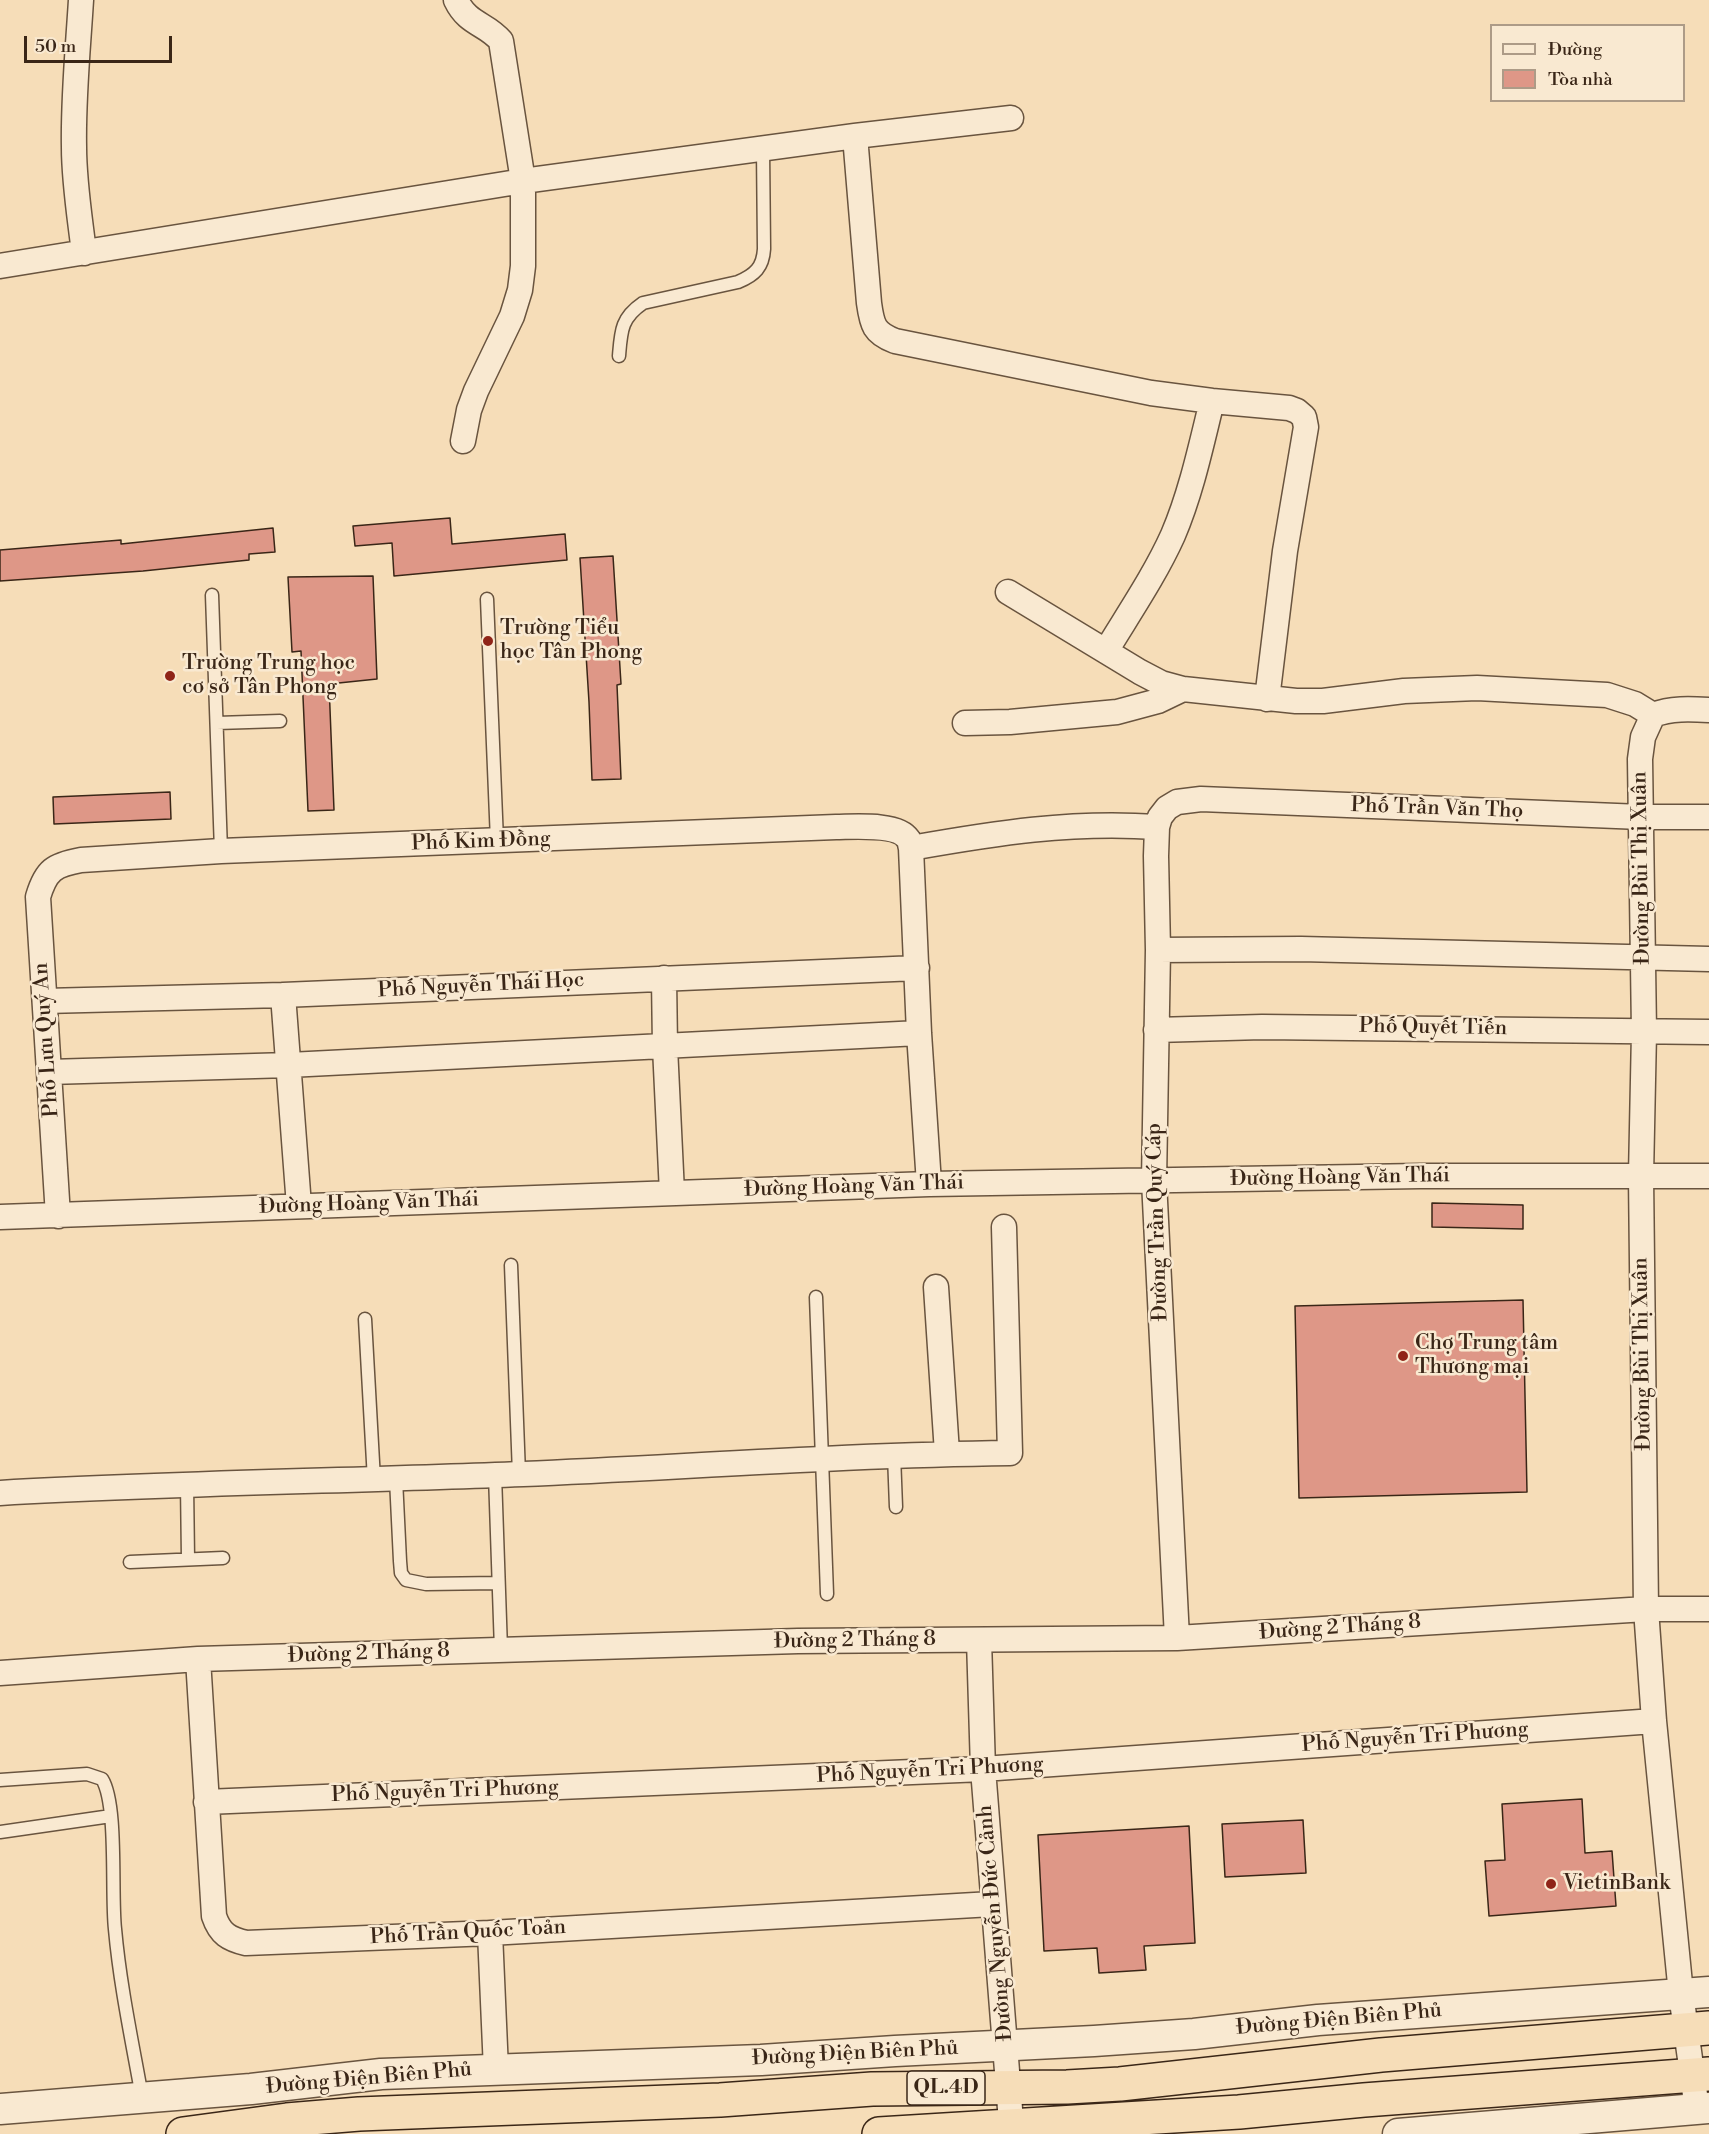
<!DOCTYPE html>
<html>
<head>
<meta charset="utf-8">
<style>
	body { margin:0 }
	#map { position:relative; width:1709px; height:2134px; overflow:hidden; background:#f6ddb8; font-family:"Libre Bodoni",serif }
	canvas { display:block }
	.legend { position:absolute; left:1490px; top:24px; width:195px; height:78px; box-sizing:border-box; background:#f9e9d1; border:2px solid #ad9b87; margin:0; padding:8px 10px; list-style:none; font-size:18px; color:#3a2617 }
	.legend li { display:flex; align-items:center; gap:12px; height:30px }
	.legend b { width:30px; border:2px solid #ad9b87 }
	.scale { position:absolute; left:24px; top:36px; width:148px; height:27px; box-sizing:border-box; border:3px solid #3a2617; border-top:0; padding-left:8px; font-size:18px; line-height:21px; white-space:nowrap; color:#3a2617; -webkit-text-stroke:4px #f9e9d1; paint-order:stroke }
</style>
</head>
<body>
<div id="map">
<canvas width="1709" height="2134"></canvas>
<ul class="legend">
<li><b style="height:8px;background:#f9e9d1"></b>Đường</li>
<li><b style="height:16px;background:#de9787"></b>Tòa nhà</li>
</ul>
<div class="scale">50 m</div>
</div>
<script>
const ctx = document.querySelector('canvas').getContext('2d');
ctx.lineJoin = 'round';
function fillPath(path, color) {
  ctx.fillStyle = color;
  ctx.fill(path, 'evenodd');
}
function stroke(path, color, width, dash) {
  ctx.strokeStyle = color;
  ctx.lineWidth = width;
  ctx.lineCap = dash ? 'butt' : 'round';
  ctx.setLineDash(dash || []);
  ctx.stroke(path);
}
function label(font, color, halo, rows, align = 'center') {
  ctx.font = font + ' "Libre Bodoni",serif';
  ctx.lineWidth = 5;
  ctx.setLineDash([]);
  ctx.textBaseline = 'middle';
  ctx.strokeStyle = halo;
  ctx.fillStyle = color;
  for (const [text, x, y, turn = 0] of rows) {
    ctx.save();
    ctx.translate(x, y);
    ctx.rotate((+turn || 0) * Math.PI / 180);
    ctx.textAlign = isNaN(turn) ? turn : align;
    if (halo) ctx.strokeText(text, 0, 0);
    ctx.fillText(text, 0, 0);
    ctx.restore();
  }
}
const building = new Path2D(`
	M 450,518 L 452,544 L 565,534 L 567,560 L 394,576 L 392,543 L 355,546 L 353,526 Z
	M 273,528 L 275,552 L 249,554 L 249,560 L 143,571 L 0,581 L 0,550 L 121,540 L 121,544 Z
	M 613,556 L 621,684 L 617,685 L 621,779 L 592,780 L 589,702 L 580,558 Z
	M 373,576 L 377,679 L 329,684 L 334,810 L 308,811 L 301,651 L 292,652 L 288,577 Z
	M 170,792 L 171,819 L 54,824 L 53,797 Z
	M 1432,1203 L 1523,1205 L 1523,1229 L 1432,1227 Z
	M 1523,1300 L 1527,1492 L 1299,1498 L 1295,1306 Z
	M 1582,1799 L 1585,1853 L 1612,1851 L 1616,1906 L 1489,1916 L 1485,1861 L 1505,1860 L 1502,1804 Z
	M 1303,1820 L 1306,1873 L 1225,1877 L 1222,1824 Z
	M 1189,1826 L 1195,1943 L 1144,1946 L 1146,1970 L 1099,1973 L 1097,1948 L 1044,1951 L 1038,1835 Z`);
fillPath(building, '#de9787');
stroke(building, '#3a2617', 1.5);
const service = new Path2D(`
	M 619,356 C 621,331 621,318 643,303 L 738,282 C 755,275 763,267 764,249 L 763,149
	M 212,595 L 221,851
	M 487,599 L 497,841
	M 217,723 L 280,721
	M 511,1265 L 519,1474
	M 816,1297 L 827,1594
	M 365,1319 L 374,1480
	M 894,1455 L 896,1507
	M 495,1475 L 501,1650
	M 396,1479 L 400,1561 L 401,1573 L 406,1580 L 426,1584 L 497,1583
	M 187,1484 L 188,1559
	M 130,1562 L 223,1558
	M 0,1780 L 87,1774 L 102,1779 C 118,1804 111,1894 115,1929 C 120,1985 132,2041 142,2097
	M 0,1832 L 111,1816`);
const minor = new Path2D(`
	M 81,0 C 78,49 73,98 74,147 C 74,183 80,218 84,253
	M 456,0 C 468,25 486,23 501,41 L 523,181 L 523,266 L 520,290 L 512,316 L 476,391 L 469,410 L 463,441
	M 855,136 L 869,303 C 872,325 874,333 895,341 L 1151,393 L 1212,401 L 1289,408 L 1297,411 L 1304,417 L 1306,427 L 1285,551 L 1267,699
	M 0,266 L 523,181 L 855,136 L 1011,118
	M 1008,592 L 1140,672 L 1161,683 L 1183,689 L 1296,701 L 1323,701 L 1404,691 L 1477,688 L 1607,695 L 1635,704 L 1653,715
	M 1106,651 C 1129,613 1155,575 1173,535 C 1191,493 1201,446 1212,401
	M 1653,715 L 1643,737 L 1640,759 L 1644,1032 L 1641,1176 L 1646,1609 L 1654,1721 L 1681,1994 L 1697,2109
	M 1653,715 C 1671,708 1690,709 1709,710
	M 965,723 L 1010,722 L 1117,712 L 1158,701 L 1183,689
	M 911,848 C 996,833 1071,821 1157,827
	M 1158,950 L 1301,949 L 1709,959
	M 664,978 L 665,1047 L 672,1193
	M 283,995 L 299,1206
	M 45,1001 L 283,995 L 917,968
	M 1156,1030 L 1262,1027 L 1709,1032
	M 49,1072 L 289,1065 L 919,1033
	M 58,1216 L 38,897 C 46,870 54,865 81,860 L 221,851 L 836,827 C 853,827 898,823 908,839 C 910,841 910,845 911,848 L 919,1033 L 929,1184
	M 0,1217 L 929,1184 L 1420,1176 L 1709,1176
	M 936,1287 L 947,1453
	M 0,1493 C 174,1483 349,1481 523,1474 C 685,1467 848,1455 1010,1453 L 1004,1227
	M 1177,1638 L 1154,1181 L 1158,950 L 1156,856 L 1157,827 L 1160,817 L 1167,808 L 1177,802 L 1201,799 L 1641,817 L 1709,817
	M 979,1640 L 983,1769 L 1012,2134
	M 198,1659 L 214,1916 C 220,1934 229,1939 246,1943 L 490,1933 L 992,1904
	M 0,1673 L 198,1659 L 798,1641 L 1177,1638 L 1646,1609 L 1709,1609
	M 206,1802 L 983,1769 L 1654,1721
	M 490,1933 L 496,2070`);
const tertiary = new Path2D(`
	M 0,2109 L 251,2089 L 381,2074 L 761,2060 L 895,2051 L 1094,2041 L 1194,2034 L 1318,2020 L 1709,1992
	M 1398,2134 L 1709,2108`);
const trunk = new Path2D(`
	M 183,2134 L 287,2120 L 359,2114 L 720,2100 L 872,2089 L 1067,2087 L 1120,2084 L 1381,2055 L 1709,2028
	M 879,2134 L 1239,2112 L 1364,2100 L 1709,2074`);
stroke(service, '#69543f', 15);
stroke(minor, '#69543f', 27);
stroke(tertiary, '#69543f', 33);
stroke(trunk, '#3a2617', 36);
stroke(service, '#f9e9d1', 12);
stroke(minor, '#f9e9d1', 24);
stroke(tertiary, '#f9e9d1', 30);
stroke(trunk, '#f6ddb8', 33);
for (const [x, y, r, color] of [
	[488,641,6,"#8f2418"],
	[170,676,6,"#8f2418"],
	[1403,1356,6,"#8f2418"],
	[1551,1884,6,"#8f2418"]
]) {
  const dot = new Path2D();
  dot.arc(x, y, r, 0, 2 * Math.PI);
  ctx.fillStyle = color;
  ctx.fill(dot);
  stroke(dot, '#f9e9d1', 2);
}
for (const [x, y, w] of [
	[946,2088,78]
]) {
  const box = new Path2D();
  box.roundRect(x - w / 2, y - 17, w, 34, 4.5);
  ctx.fillStyle = '#f9e9d1';
  ctx.fill(box);
  stroke(box, '#3a2617', 1.5);
}
label('bold 20px', '#3a2617', null, [
	["QL.4D",946,2088]
]);
label('21px', '#3a2617', '#f9e9d1', [
	["Trường Tiểu",500,629],
	["học Tân Phong",500,653],
	["Trường Trung học",182,664],
	["cơ sở Tân Phong",182,688],
	["Chợ Trung tâm",1415,1344],
	["Thương mại",1415,1368],
	["VietinBank",1563,1884]
], 'left');
label('21px', '#3a2617', '#f9e9d1', [
	["Phố Trần Văn Thọ",1437,809,2],
	["Phố Kim Đồng",481,842,-2],
	["Đường Bùi Thị Xuân",1642,868,-91],
	["Phố Nguyễn Thái Học",481,986,-3],
	["Phố Quyết Tiến",1433,1028,1],
	["Phố Lưu Quý An",47,1040,-94],
	["Đường Hoàng Văn Thái",1340,1178,-1],
	["Đường Hoàng Văn Thái",854,1187,-2],
	["Đường Hoàng Văn Thái",369,1204,-2],
	["Đường Trần Quý Cáp",1158,1222,-92],
	["Đường Bùi Thị Xuân",1643,1354,-91],
	["Đường 2 Tháng 8",1340,1628,-4],
	["Đường 2 Tháng 8",855,1641,-1],
	["Đường 2 Tháng 8",369,1654,-2],
	["Phố Nguyễn Tri Phương",1415,1738,-4],
	["Phố Nguyễn Tri Phương",930,1771,-3],
	["Phố Nguyễn Tri Phương",445,1792,-2],
	["Đường Nguyễn Đức Cảnh",996,1923,-95],
	["Phố Trần Quốc Toản",468,1933,-3],
	["Đường Điện Biên Phủ",1339,2020,-5],
	["Đường Điện Biên Phủ",855,2054,-3],
	["Đường Điện Biên Phủ",369,2079,-5]
]);
</script>
</body>
</html>
